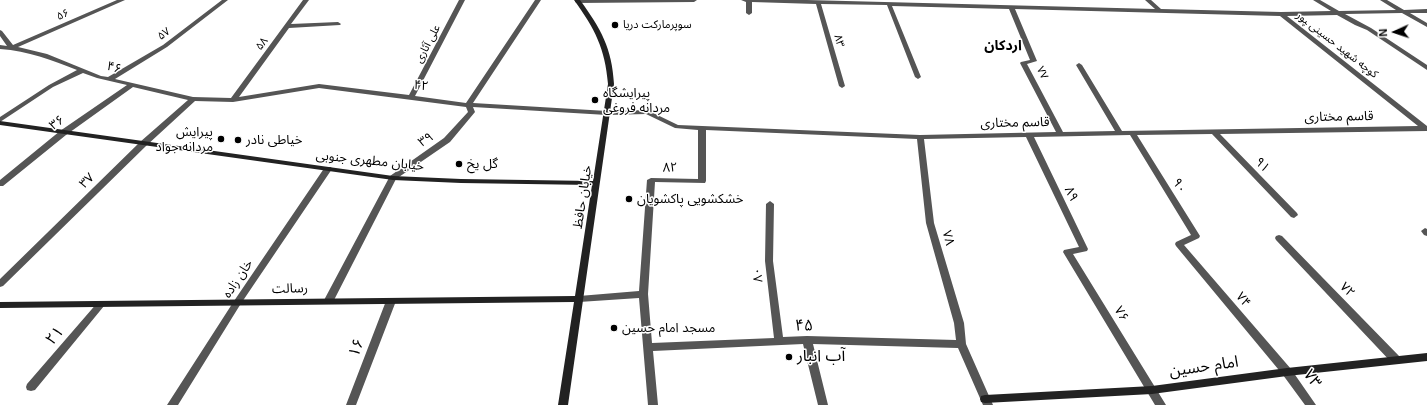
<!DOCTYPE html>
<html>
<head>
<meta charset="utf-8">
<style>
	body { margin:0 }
	#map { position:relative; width:1427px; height:405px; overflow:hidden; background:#fff; font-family:Arial,sans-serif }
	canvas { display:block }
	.north { position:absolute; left:1375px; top:12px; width:40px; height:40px; -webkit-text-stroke:3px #fff; paint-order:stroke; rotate:267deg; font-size:11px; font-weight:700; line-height:16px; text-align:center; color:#000 }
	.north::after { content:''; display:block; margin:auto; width:14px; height:18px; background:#000; clip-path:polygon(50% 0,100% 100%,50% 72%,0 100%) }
</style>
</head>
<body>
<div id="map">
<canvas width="1427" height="405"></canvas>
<div class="north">N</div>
</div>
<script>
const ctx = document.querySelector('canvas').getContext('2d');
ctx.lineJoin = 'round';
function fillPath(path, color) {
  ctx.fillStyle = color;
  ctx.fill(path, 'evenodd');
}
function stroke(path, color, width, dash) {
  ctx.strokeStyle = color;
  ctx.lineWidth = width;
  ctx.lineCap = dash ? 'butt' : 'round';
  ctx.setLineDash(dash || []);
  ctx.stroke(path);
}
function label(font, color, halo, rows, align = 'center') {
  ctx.font = font + ' Arial,"Noto Sans Arabic",sans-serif';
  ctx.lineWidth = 3;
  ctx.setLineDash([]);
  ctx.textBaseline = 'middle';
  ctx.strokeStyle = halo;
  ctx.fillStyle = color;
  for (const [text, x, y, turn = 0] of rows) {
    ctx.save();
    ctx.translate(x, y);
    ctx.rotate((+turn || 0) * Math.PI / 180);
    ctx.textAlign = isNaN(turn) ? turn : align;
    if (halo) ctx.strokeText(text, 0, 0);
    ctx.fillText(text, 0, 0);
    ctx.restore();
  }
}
fillPath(new Path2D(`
	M 117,0 L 125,0 L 18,47 L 47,54 L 101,76 L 108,77 L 163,45 L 222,0 L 228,0 L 167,47 L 115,79 L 193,97 L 231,98 L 303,0 L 309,0 L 291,24 L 338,22 L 341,24 L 340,25 L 289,28 L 239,97 L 319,84 L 409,95 L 459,0 L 465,0 L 415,96 L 466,103 L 535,0 L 541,0 L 473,103 L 607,111 L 647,110 L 678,125 L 920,135 L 1056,132 L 1020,63 L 1021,62 L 1030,60 L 1009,9 L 892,6 L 921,77 L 918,79 L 915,77 L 887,5 L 821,4 L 845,86 L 842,88 L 839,86 L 816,4 L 752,2 L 752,13 L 749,15 L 746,13 L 746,2 L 741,0 L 807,0 L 1155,9 L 1145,0 L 1151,0 L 1161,9 L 1281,12 L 1331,11 L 1313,0 L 1320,0 L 1339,11 L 1396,10 L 1380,0 L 1387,0 L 1404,10 L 1427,9 L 1427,13 L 1410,13 L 1427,23 L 1427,27 L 1402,13 L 1345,14 L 1371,28 L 1427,65 L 1427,70 L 1367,30 L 1355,25 L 1337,15 L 1287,16 L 1427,126 L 1427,131 L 1220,134 L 1297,213 L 1298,215 L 1294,218 L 1291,217 L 1212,134 L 1137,135 L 1200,236 L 1199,238 L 1184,245 L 1291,369 L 1316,405 L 1305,405 L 1283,375 L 1176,246 L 1175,244 L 1176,242 L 1191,235 L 1130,135 L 1034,137 L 1088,249 L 1087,251 L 1073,254 L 1166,405 L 1155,405 L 1063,252 L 1064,250 L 1079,247 L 1026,137 L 924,139 L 934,223 L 964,323 L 966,344 L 993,405 L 983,405 L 958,348 L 813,344 L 828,405 L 818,405 L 803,344 L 653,351 L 658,405 L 648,405 L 639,298 L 579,302 L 576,301 L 574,299 L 576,297 L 579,296 L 639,291 L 647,180 L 651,178 L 698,179 L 698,130 L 675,128 L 646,114 L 607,115 L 473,107 L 475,112 L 450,142 L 396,179 L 333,302 L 331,304 L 325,304 L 323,302 L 390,176 L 444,138 L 468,112 L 466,107 L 319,88 L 233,102 L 195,101 L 146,146 L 3,286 L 0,287 L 0,279 L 140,142 L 188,100 L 133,87 L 66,135 L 3,186 L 0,186 L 0,180 L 60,131 L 127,85 L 97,78 L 83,73 L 53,87 L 0,122 L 0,117 L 49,85 L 77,70 C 51,60 29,51 0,49 L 0,45 L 7,46 L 0,36 L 0,30 L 2,31 L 13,45 ZM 1015,9 L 1280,16 L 1418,126 L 1122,131 L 1082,65 L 1079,63 L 1076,65 L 1115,131 L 1063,132 L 1027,64 L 1037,61 ZM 706,130 L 917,139 L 926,223 L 954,323 L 956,340 L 807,336 L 783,337 L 773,261 L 774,204 L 770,201 L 766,204 L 765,261 L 774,338 L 652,343 L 648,294 L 655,182 L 705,183 L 706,181 Z
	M 575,0 L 697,0 L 694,2 L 577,3 L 575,2 Z
	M 325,167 L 331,167 L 332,169 L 240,305 L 178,405 L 167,405 L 234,301 Z
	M 1425,228 L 1427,229 L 1427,236 L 1424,235 L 1421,231 Z
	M 1279,235 L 1282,236 L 1400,357 L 1401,360 L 1400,363 L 1396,364 L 1392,363 L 1276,240 L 1275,238 L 1276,236 Z
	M 391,298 L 394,299 L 396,301 L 356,405 L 346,405 L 386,301 L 388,299 Z
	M 101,301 L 104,302 L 106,304 L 104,306 L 35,390 L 31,391 L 27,390 L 26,387 L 27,384 L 98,302 Z`), '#555');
fillPath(new Path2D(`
	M 574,0 L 580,0 C 601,29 612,48 614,84 L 568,405 L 558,405 L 574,302 L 0,308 L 0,302 L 575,296 L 592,185 L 461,183 L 393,180 L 0,125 L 0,121 L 393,176 L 461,179 L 593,181 L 608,84 C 605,48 595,29 574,0 Z
	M 1427,353 L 1427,361 L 1287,376 L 1152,394 L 985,403 L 981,402 L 980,399 L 981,396 L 985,395 L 1152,386 L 1287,368 Z`), '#222');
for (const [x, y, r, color] of [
	[615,25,4,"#000"],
	[595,100,4,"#000"],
	[221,139,4,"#000"],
	[238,140,4,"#000"],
	[459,164,4,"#000"],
	[629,199,4,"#000"],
	[614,328,4,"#000"],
	[789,357,4,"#000"]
]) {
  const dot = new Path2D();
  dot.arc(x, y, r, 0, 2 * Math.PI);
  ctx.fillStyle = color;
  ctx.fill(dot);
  stroke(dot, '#fff', 1.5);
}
label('11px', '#000', '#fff', [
	["۵۶",63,15,-24],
	["۵۷",164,34,-36],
	["۸۳",839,41,74],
	["۵۸",262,44,-54],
	["علی آثاری",428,44,-62],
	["کوچه شهید حسینی ‍پور",1337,45,38],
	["۷۷",1042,73,63]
]);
label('11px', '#000', '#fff', [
	["سوپرمارکت دریا",623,25]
], 'left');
label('13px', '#000', '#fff', [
	["۴۶",114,68,15],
	["۴۲",421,86,8],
	["قاسم مختاری",1339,117,-1],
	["۳۶",57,123,-37],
	["قاسم مختاری",1015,123,-1],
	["۳۹",426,140,-34],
	["خیابان مطهری جنوبی",370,161,6],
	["۹۱",1262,165,46],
	["۸۲",670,168,-1],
	["۳۷",87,181,-44],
	["۹۰",1179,186,58],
	["۸۹",1071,194,64],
	["خیابان حافظ",583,197,-81],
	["۷۸",948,238,75],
	["۸۰",758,275,-97],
	["خان زاده",238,279,-56],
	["رسالت",290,289,-1],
	["۷۲",1347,290,46],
	["۷۴",1243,300,50],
	["۷۶",1121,314,58]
]);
label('13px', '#000', '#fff', [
	["پیرایشگاه",603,93],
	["مردانه فروغی",603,108],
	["پیرایش",213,132,"right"],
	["مردانه جواد",213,147,"right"],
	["خیاطی نادر",246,140],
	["گل یخ",467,164],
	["خشکشویی پاکشویان",637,199],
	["مسجد امام حسین",622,328]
], 'left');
label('bold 14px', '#000', '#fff', [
	["اردکان",1003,46]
]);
label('16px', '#000', '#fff', [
	["۴۵",804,326,-1],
	["۲۱",55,336,-50],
	["۱۶",357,348,-69],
	["امام حسین",1204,367,-8],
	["۷۳",1312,379,54]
]);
label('16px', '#000', '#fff', [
	["آب انبار",797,357]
], 'left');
</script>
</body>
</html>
